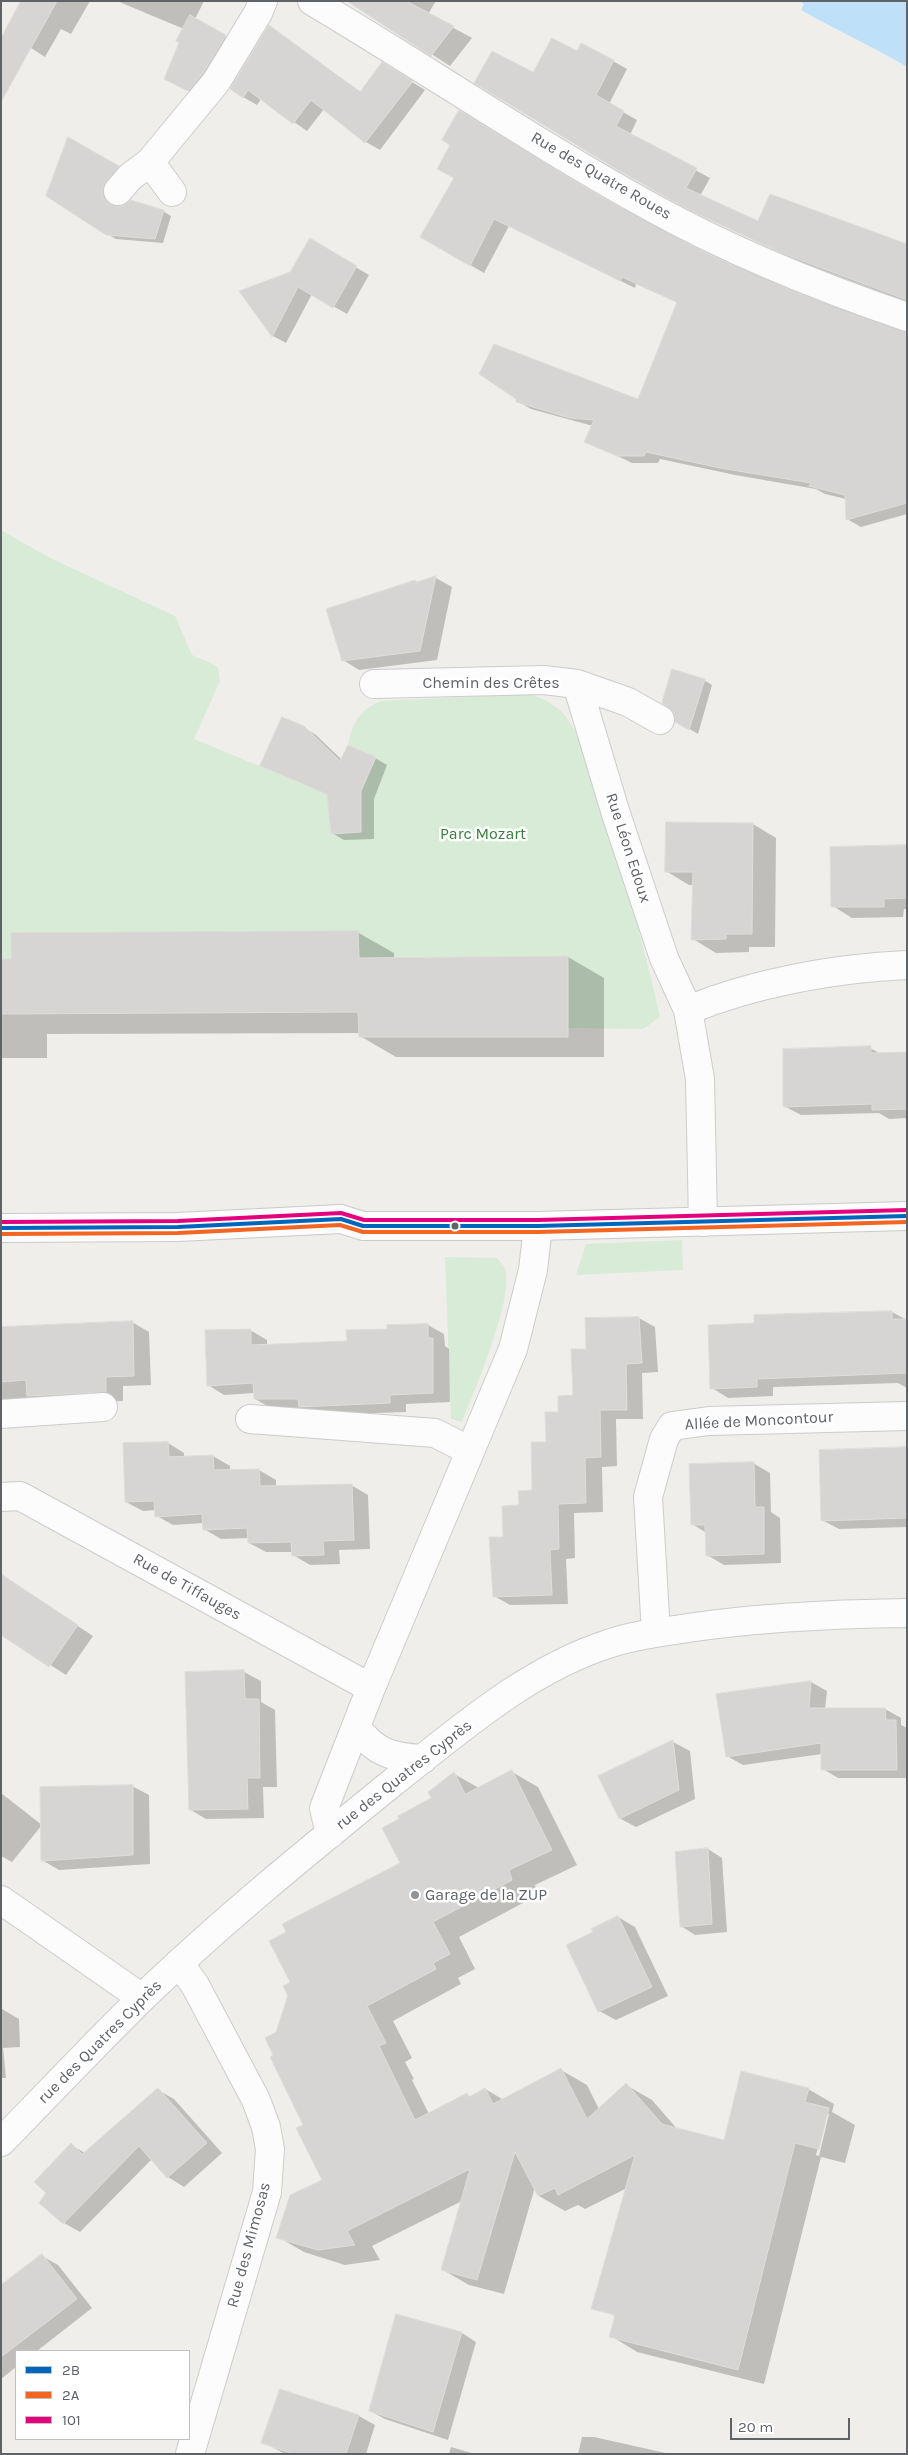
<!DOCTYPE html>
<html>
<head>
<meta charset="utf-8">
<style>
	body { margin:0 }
	#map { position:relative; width:908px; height:2455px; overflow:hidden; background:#efeeea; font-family:Karla,sans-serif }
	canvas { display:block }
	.frame { position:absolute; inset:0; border:2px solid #5f6368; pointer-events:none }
	.legend { position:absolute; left:15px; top:2350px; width:175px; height:90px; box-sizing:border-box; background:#fff; border:1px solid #bfc1c3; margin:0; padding:6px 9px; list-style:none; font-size:15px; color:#5f6368 }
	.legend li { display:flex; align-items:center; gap:10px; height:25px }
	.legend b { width:25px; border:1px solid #bfc1c3 }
	.scale { position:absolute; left:730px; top:2418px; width:120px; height:22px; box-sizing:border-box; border:2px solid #5f6368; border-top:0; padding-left:6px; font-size:15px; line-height:18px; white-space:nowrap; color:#5f6368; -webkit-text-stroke:4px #fff; paint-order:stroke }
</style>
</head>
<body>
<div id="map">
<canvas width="908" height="2455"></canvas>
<div class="frame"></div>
<ul class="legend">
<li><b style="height:6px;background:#0065bd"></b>2B</li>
<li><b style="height:6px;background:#f26522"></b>2A</li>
<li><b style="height:6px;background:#e5007d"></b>101</li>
</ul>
<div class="scale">20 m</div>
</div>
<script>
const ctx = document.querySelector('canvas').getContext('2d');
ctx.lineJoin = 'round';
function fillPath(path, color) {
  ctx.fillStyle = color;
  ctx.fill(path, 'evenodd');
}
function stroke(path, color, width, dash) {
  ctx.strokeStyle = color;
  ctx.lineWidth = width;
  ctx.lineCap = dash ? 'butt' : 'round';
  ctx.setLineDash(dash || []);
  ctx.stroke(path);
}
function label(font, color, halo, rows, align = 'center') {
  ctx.font = font + ' Karla,sans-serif';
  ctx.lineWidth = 5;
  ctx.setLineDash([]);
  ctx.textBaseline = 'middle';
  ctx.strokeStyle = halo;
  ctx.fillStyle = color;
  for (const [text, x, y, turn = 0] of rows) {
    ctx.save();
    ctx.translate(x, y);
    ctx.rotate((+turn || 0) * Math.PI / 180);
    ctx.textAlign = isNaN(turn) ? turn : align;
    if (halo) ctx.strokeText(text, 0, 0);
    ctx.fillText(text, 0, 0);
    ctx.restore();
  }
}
fillPath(new Path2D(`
	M 1,530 L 50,558 L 175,616 L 192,655 L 215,665 L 218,668 L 220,681 L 194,739 L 329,795 L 331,834 L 361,832 L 361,791 L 376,757 L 348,745 C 353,722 358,711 381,701 L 529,694 C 543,698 557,705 566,717 C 585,743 592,776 601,805 C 624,875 644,945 660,1017 L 643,1029 L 568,1028 L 568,956 L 359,958 L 11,933 L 11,959 L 1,959 Z
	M 682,1240 L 683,1270 L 576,1275 L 586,1244 Z
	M 445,1257 L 497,1258 C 499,1261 503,1264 504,1267 C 517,1293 473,1394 462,1422 L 451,1419 Z`), '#d8ebd6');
fillPath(new Path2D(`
	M 799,1 L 907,1 L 907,67 C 872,46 836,30 801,10 L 804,4 Z`), '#bfe0f9');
fillPath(new Path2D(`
	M 23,1 L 90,1 L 71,34 L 61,29 L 45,57 L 6,32 Z
	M 117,1 L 204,1 L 195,19 L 238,44 L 202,97 L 178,86 L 184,29 Z
	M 349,1 L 436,1 L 428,14 L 472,38 L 450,66 Z
	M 269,27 L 361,92 L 396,72 L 425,90 L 380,150 L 366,142 L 324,109 L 307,131 L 261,99 L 257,105 L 243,97 Z
	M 577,53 L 613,61 L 627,69 L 609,104 L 637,120 L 630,135 L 710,178 L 700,196 L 759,223 L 907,245 L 907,302 L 798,261 L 704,217 L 534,74 Z
	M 459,112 L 646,223 L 738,269 L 803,297 L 907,333 L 907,514 L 861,527 L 847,519 L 846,499 L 825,494 L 816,489 L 735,475 L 660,459 L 658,463 L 632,463 L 586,441 L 593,426 L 531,409 L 517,401 L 638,400 L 678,303 L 636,284 L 635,288 L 509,226 L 484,273 L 422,237 L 456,178 L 452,145 Z
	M 69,138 L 126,172 L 111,201 L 115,208 L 163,211 L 171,216 L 163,243 L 116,239 L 107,234 Z
	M 310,240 L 369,275 L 347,314 L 312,294 L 286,343 L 273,336 L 241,291 L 291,273 Z
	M 436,578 L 452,587 L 437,660 L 359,670 L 343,660 L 415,581 L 418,583 Z
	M 704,680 L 712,685 L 698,734 L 676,721 Z
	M 303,727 L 316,735 L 342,760 L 375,758 L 387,765 L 374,799 L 374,839 L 344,840 L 332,833 L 328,795 L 261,765 Z
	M 753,824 L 776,838 L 775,947 L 749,947 L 749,952 L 716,953 L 693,939 L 694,885 L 689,885 L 666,871 Z
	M 907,846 L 907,909 L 904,909 L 903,917 L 852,918 L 833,906 Z
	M 357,932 L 394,953 L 394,959 L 568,957 L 604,978 L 604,1057 L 396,1057 L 360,1036 L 360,1033 L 47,1034 L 47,1058 L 1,1058 L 1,960 Z
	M 870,1048 L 881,1054 L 907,1053 L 907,1118 L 889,1119 L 879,1113 L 801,1115 L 784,1106 Z
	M 892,1312 L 907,1320 L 907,1388 L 898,1383 L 773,1387 L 773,1396 L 728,1398 L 712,1388 L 755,1324 Z
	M 639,1318 L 655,1327 L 658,1372 L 642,1373 L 643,1419 L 616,1419 L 617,1466 L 602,1467 L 603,1512 L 574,1513 L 575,1558 L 566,1559 L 568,1604 L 510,1605 L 494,1596 L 504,1538 L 520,1506 L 533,1492 L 547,1443 L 559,1413 L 574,1396 L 587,1350 Z
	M 132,1322 L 149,1332 L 151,1385 L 123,1386 L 123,1401 L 1,1406 L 1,1328 Z
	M 428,1325 L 444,1334 L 445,1346 L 449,1349 L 450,1402 L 406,1404 L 406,1412 L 317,1415 L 303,1408 L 271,1408 L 255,1399 L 254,1393 L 224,1395 L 208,1385 L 250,1330 L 267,1340 L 267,1345 L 348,1342 Z
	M 168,1443 L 184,1453 L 184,1457 L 213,1456 L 230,1466 L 230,1471 L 259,1470 L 276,1480 L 276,1487 L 351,1485 L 368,1495 L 370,1549 L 339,1550 L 340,1564 L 310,1565 L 293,1555 L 293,1552 L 266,1552 L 249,1543 L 249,1538 L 221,1539 L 204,1529 L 204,1523 L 173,1525 L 157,1516 L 156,1510 L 143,1511 L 126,1502 Z
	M 907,1448 L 907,1527 L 839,1529 L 822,1520 Z
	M 753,1463 L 770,1473 L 771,1512 L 780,1518 L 781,1563 L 724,1565 L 707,1555 L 707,1533 L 692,1524 Z
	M 11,1582 L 93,1636 L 66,1675 L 1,1633 Z
	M 244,1672 L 261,1681 L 261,1702 L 275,1710 L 277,1787 L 263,1787 L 264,1818 L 206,1819 L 189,1809 L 186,1673 Z
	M 811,1682 L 827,1691 L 825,1709 L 885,1709 L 901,1718 L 901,1725 L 907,1728 L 907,1778 L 838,1778 L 823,1769 L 822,1754 L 743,1765 L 727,1756 L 718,1695 Z
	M 673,1742 L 690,1751 L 695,1799 L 636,1827 L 619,1818 Z
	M 512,1772 L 538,1787 L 577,1865 L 535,1885 L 538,1895 L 459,1937 L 475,1969 L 458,1978 L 461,1984 L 393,2021 L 412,2058 L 405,2062 L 414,2079 L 412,2080 L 429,2114 L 467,2095 L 471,2097 L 485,2089 L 504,2100 L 561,2070 L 587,2085 L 599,2109 L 626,2085 L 652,2100 L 678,2130 L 725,2141 L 808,2089 L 834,2104 L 832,2112 L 855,2125 L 845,2163 L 821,2157 L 764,2384 L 637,2352 L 611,2336 L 616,2317 L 608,2312 L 627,2188 L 585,2209 L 578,2205 L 565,2211 L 539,2196 L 535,2187 L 504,2294 L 469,2285 L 443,2270 L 462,2201 L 372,2246 L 380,2260 L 345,2265 L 304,2252 L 278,2237 L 324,2181 L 304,2125 L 274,2055 L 277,2033 L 291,1982 L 402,1864 L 433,1799 L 454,1774 L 479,1788 ZM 827,2114 L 829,2114 L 819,2156 L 816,2155 Z
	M 132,1786 L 149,1795 L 150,1864 L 59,1870 L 42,1860 Z
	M 1,1793 L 42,1825 L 12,1862 L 1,1856 Z
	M 708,1849 L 722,1858 L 727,1932 L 695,1935 L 681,1926 Z
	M 618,1917 L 635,1927 L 668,1996 L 616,2020 L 599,2011 L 594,1933 Z
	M 1,2000 L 2,2009 L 19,2019 L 20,2047 L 3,2048 L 6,2078 L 1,2078 Z
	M 158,2090 L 174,2099 L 222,2153 L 184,2187 L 168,2177 L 152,2159 L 80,2232 L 64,2223 L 48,2193 L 71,2145 L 85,2153 Z
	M 42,2256 L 58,2265 L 92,2308 L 37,2351 L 16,2351 L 16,2367 L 1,2379 L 1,2287 Z
	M 397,2316 L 462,2333 L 476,2342 L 448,2440 L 385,2419 L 370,2411 Z
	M 281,2390 L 359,2416 L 375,2425 L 366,2454 L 285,2454 L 263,2442 Z
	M 582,2437 L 594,2437 L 670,2454 L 578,2454 Z
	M 451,2447 L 475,2454 L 449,2454 Z`), '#0003');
const building = new Path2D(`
	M 21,1 L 57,1 L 1,102 L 1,38 Z
	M 347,1 L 406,1 L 454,26 L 431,56 Z
	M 190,15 L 226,35 L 203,73 L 188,91 L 164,79 L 179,43 L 176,41 Z
	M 269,25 L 360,92 L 382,62 L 413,81 L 365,143 L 311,100 L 293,124 L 248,90 L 243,98 L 230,89 Z
	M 552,38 L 577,51 L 581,43 L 614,60 L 596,95 L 624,111 L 616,126 L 697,168 L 686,188 L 758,221 L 770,194 L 907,244 L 907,300 L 782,253 L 689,210 L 616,169 L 474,83 L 492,51 L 533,72 Z
	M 459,110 L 600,196 L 706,253 L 803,295 L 907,332 L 907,503 L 846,520 L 845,495 L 809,486 L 811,483 L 720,468 L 646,452 L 644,456 L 617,456 L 584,442 L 594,420 L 570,418 L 516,402 L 516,399 L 479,374 L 494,344 L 638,399 L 677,302 L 622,277 L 620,281 L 494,219 L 470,266 L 420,237 L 454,178 L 437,169 L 450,145 L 442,140 Z
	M 68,137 L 119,166 L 103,188 L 103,196 L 108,203 L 116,206 L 123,206 L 131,200 L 164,210 L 155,239 L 106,235 L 46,196 Z
	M 310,238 L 357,266 L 333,308 L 298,287 L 272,337 L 239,291 L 290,272 Z
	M 436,576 L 420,651 L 342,661 L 326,609 L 415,580 L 416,582 Z
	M 672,669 L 705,679 L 689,730 L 675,722 L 673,712 L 662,703 Z
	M 282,717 L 304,726 L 340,761 L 348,745 L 376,757 L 361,791 L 361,832 L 331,834 L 327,794 L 260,766 Z
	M 666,822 L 753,823 L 752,934 L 726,934 L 726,939 L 691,940 L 693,872 L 665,872 Z
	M 907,845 L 907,898 L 884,899 L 884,907 L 831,907 L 830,847 Z
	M 358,931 L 359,958 L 568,956 L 568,1037 L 359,1037 L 358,1012 L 1,1014 L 1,959 L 11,959 L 11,933 Z
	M 871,1046 L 871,1053 L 907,1052 L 907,1109 L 872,1110 L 872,1104 L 783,1107 L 783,1049 Z
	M 892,1311 L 892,1319 L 907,1319 L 907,1373 L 757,1379 L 757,1387 L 710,1389 L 708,1325 L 754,1323 L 754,1315 Z
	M 639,1317 L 642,1363 L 626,1364 L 627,1410 L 600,1410 L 601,1457 L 585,1458 L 586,1503 L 558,1504 L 559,1549 L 550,1550 L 552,1595 L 493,1597 L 489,1537 L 503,1537 L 502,1506 L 519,1505 L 518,1491 L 532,1490 L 531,1442 L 546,1442 L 545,1412 L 558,1412 L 558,1396 L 573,1395 L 571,1349 L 586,1349 L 585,1318 Z
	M 133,1321 L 134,1376 L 106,1377 L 106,1392 L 27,1396 L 26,1380 L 1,1382 L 1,1327 Z
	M 428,1324 L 428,1338 L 433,1338 L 433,1393 L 390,1395 L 390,1403 L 299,1407 L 298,1399 L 254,1399 L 253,1383 L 207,1386 L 205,1330 L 251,1329 L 251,1345 L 347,1341 L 346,1330 L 387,1329 L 387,1325 Z
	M 168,1442 L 169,1457 L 213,1455 L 214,1470 L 259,1469 L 260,1486 L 352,1484 L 354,1540 L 323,1541 L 324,1555 L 292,1556 L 291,1542 L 248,1543 L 247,1528 L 203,1530 L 202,1514 L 155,1517 L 154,1501 L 125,1502 L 123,1443 Z
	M 907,1447 L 907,1518 L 821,1521 L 819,1450 Z
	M 754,1462 L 755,1507 L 764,1507 L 764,1554 L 706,1556 L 705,1525 L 691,1525 L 689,1464 Z
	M 1,1574 L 78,1625 L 49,1667 L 1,1635 Z
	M 244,1670 L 245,1699 L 259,1699 L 260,1778 L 247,1778 L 248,1809 L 189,1810 L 185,1672 Z
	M 811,1681 L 809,1708 L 885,1708 L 886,1720 L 896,1720 L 897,1770 L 821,1770 L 821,1743 L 726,1757 L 716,1694 Z
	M 673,1740 L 679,1790 L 619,1819 L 598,1776 Z
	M 512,1770 L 552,1850 L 509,1870 L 512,1880 L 433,1922 L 450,1954 L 433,1963 L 436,1969 L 367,2006 L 386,2043 L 379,2046 L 415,2120 L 467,2093 L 469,2097 L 485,2088 L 493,2104 L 561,2068 L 587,2119 L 626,2083 L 662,2124 L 724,2140 L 741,2071 L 809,2088 L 805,2102 L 829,2108 L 819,2149 L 795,2143 L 738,2370 L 609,2337 L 615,2315 L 591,2309 L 635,2155 L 558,2195 L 555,2188 L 538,2196 L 515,2152 L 477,2280 L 441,2270 L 470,2169 L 347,2231 L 355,2245 L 318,2250 L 276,2238 L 290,2195 L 322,2180 L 296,2128 L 303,2125 L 270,2057 L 273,2055 L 265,2038 L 276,2032 L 288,1996 L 283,1986 L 290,1982 L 269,1941 L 286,1932 L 282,1924 L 400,1863 L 382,1828 L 399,1819 L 398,1816 L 431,1798 L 428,1792 L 454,1772 L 465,1794 Z
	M 133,1785 L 133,1855 L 41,1861 L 40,1787 Z
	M 708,1848 L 712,1924 L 680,1927 L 675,1852 Z
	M 618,1916 L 652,1987 L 598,2012 L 566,1945 L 593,1932 L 591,1929 Z
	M 158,2088 L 207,2143 L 167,2178 L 139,2146 L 63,2224 L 39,2203 L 46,2193 L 34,2182 L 71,2143 L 82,2154 Z
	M 42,2254 L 77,2299 L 1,2357 L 1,2285 Z
	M 396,2314 L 462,2332 L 433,2432 L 369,2411 Z
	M 280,2389 L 359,2415 L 346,2454 L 293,2454 L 261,2443 Z`);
fillPath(building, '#d6d5d3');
stroke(building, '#deddd9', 1);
const street = new Path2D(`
	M 312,1 C 426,69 535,143 651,207 C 732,252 819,287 907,317
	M 118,191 L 130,177 L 150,162
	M 172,192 L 150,162 L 216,82 L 258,13 L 263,1
	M 374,684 L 544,680 L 577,684 L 628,702 L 660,720
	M 577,684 L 616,814 L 664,958 L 688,1010 L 700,1079 L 703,1222
	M 688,1010 C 754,983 835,968 907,965
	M 1,1414 L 103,1407
	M 250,1419 L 435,1433 L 470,1451
	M 1,1497 L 20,1496 L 371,1688
	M 656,1633 L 648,1497 L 664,1439 L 672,1426 L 709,1421 L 907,1416
	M 356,1727 C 376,1753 390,1757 423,1759
	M 330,1834 L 324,1808 L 371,1688 L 513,1349 L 533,1270 L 538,1226
	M 1,1900 L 142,1998
	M 179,1963 L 195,1985 L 256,2100 L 266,2127 L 270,2149 L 267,2192 L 190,2454
	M 1,2142 C 48,2094 95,2044 143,1997 C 222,1921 307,1852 392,1783 C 458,1731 527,1670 608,1644 C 633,1635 662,1632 688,1628 C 761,1617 833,1614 907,1613`);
const secondary = new Path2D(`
	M 1,1228 L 178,1227 L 341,1219 L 363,1226 L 538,1226 L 907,1216`);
stroke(street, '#cbcccc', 30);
stroke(secondary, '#cacacb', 30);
stroke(street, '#fdfcfc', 28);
stroke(secondary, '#fdfcfc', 28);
stroke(new Path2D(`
	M 1,1228 L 178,1227 L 341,1219 L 363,1226 L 538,1226 L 907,1216`), '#0065bd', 4);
stroke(new Path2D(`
	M 1,1234 L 178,1233 L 340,1225 L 363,1232 L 538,1232 L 907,1222`), '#f26522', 4);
stroke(new Path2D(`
	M 1,1222 L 178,1221 L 341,1213 L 364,1220 L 538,1220 L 907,1210`), '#e5007d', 4);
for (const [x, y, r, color] of [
	[455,1226,4.5,"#5f6368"],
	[415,1895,5,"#919496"]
]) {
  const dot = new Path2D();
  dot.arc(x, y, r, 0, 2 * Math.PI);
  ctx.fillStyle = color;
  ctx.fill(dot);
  stroke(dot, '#fff', 2);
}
label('16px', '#5f6368', '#fff', [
	["Rue des Quatre Roues",601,176,30],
	["Chemin des Crêtes",491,683],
	["Rue Léon Edoux",628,848,72],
	["Allée de Moncontour",759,1421,-3],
	["Rue de Tiffauges",187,1587,29],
	["rue des Quatres Cyprès",404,1775,-38],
	["rue des Quatres Cyprès",100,2042,-45],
	["Rue des Mimosas",249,2245,-75]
]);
label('16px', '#348238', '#fff', [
	["Parc Mozart",483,834]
]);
label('16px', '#5f6368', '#fff', [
	["Garage de la ZUP",425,1895]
], 'left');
</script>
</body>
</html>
